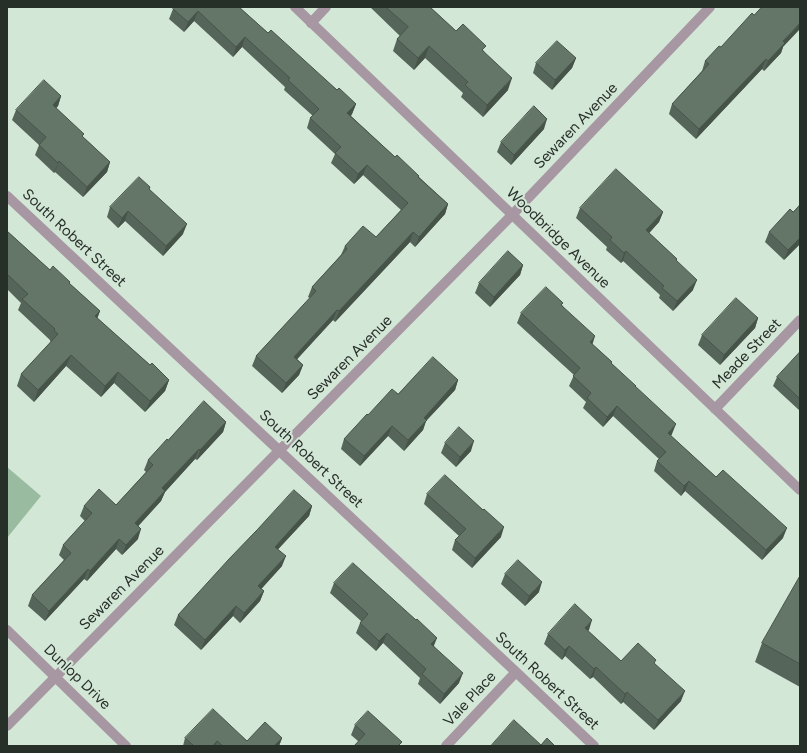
<!DOCTYPE html>
<html>
<head>
<meta charset="utf-8">
<style>
	body { margin:0 }
	#map { position:relative; width:807px; height:753px; overflow:hidden; background:#d3e7d7; font-family:Figtree,sans-serif }
	canvas { display:block }
	.frame { position:absolute; inset:0; border:8px solid #272f29; pointer-events:none }
</style>
</head>
<body>
<div id="map">
<canvas width="807" height="753"></canvas>
<div class="frame"></div>
</div>
<script>
const ctx = document.querySelector('canvas').getContext('2d');
ctx.lineJoin = 'round';
function fillPath(path, color) {
  ctx.fillStyle = color;
  ctx.fill(path, 'evenodd');
}
function stroke(path, color, width, dash) {
  ctx.strokeStyle = color;
  ctx.lineWidth = width;
  ctx.lineCap = dash ? 'butt' : 'round';
  ctx.setLineDash(dash || []);
  ctx.stroke(path);
}
function label(font, color, halo, rows, align = 'center') {
  ctx.font = font + ' Figtree,sans-serif';
  ctx.lineWidth = 4;
  ctx.setLineDash([]);
  ctx.textBaseline = 'middle';
  ctx.strokeStyle = halo;
  ctx.fillStyle = color;
  for (const [text, x, y, turn = 0] of rows) {
    ctx.save();
    ctx.translate(x, y);
    ctx.rotate((+turn || 0) * Math.PI / 180);
    ctx.textAlign = isNaN(turn) ? turn : align;
    if (halo) ctx.strokeText(text, 0, 0);
    ctx.fillText(text, 0, 0);
    ctx.restore();
  }
}
fillPath(new Path2D(`
	M 7,467 L 41,496 L 7,538 Z`), '#99bba0');
stroke(new Path2D(`
	M 311,23 L 326,7
	M 7,196 L 516,672 L 594,746
	M 715,409 L 800,320
	M 7,630 L 126,746
	M 7,726 L 512,215 L 710,7
	M 446,746 L 516,672`), '#a797a2', 10);
stroke(new Path2D(`
	M 295,7 L 800,490`), '#a797a2', 10);
fillPath(new Path2D(`
	M 239,7 L 268,33 L 337,90 L 356,104 L 352,114 L 351,116 L 395,157 L 419,176 L 419,177 L 448,204 L 445,214 L 415,247 L 410,242 L 335,322 L 333,320 L 297,359 L 303,365 L 299,375 L 282,393 L 252,366 L 256,356 L 310,298 L 308,297 L 312,287 L 341,255 L 345,246 L 376,237 L 401,210 L 363,175 L 354,184 L 331,163 L 335,154 L 307,128 L 310,118 L 313,116 L 284,90 L 285,87 L 242,47 L 233,57 L 194,21 L 184,32 L 169,19 L 173,9 Z
	M 370,7 L 430,7 L 456,31 L 484,51 L 508,90 L 483,117 L 461,97 L 463,93 L 425,58 L 414,70 L 393,51 L 397,39 L 400,36 Z
	M 721,47 L 783,47 L 781,53 L 764,71 L 762,69 L 696,139 L 669,114 L 672,104 L 702,71 L 705,61 Z
	M 576,58 L 572,68 L 552,90 L 533,73 L 536,63 Z
	M 61,96 L 58,106 L 56,108 L 83,137 L 110,162 L 107,172 L 83,197 L 55,172 L 54,173 L 35,155 L 39,145 L 12,120 L 16,110 Z
	M 544,129 L 511,165 L 497,152 L 501,142 Z
	M 150,187 L 149,190 L 183,234 L 163,256 L 125,221 L 118,228 L 107,217 L 110,207 Z
	M 800,205 L 800,244 L 784,260 L 765,242 L 769,232 L 793,212 Z
	M 580,208 L 663,212 L 659,222 L 649,233 L 677,259 L 676,261 L 693,290 L 673,311 L 659,298 L 660,295 L 623,261 L 621,263 L 606,250 L 607,247 L 576,218 Z
	M 7,231 L 50,270 L 70,282 L 69,283 L 100,311 L 97,318 L 150,365 L 169,380 L 165,391 L 145,412 L 114,383 L 101,397 L 66,366 L 34,402 L 17,386 L 21,374 L 51,342 L 50,341 L 50,340 L 18,310 L 21,303 L 7,289 Z
	M 523,265 L 520,275 L 490,307 L 475,293 L 479,283 Z
	M 562,305 L 592,344 L 612,362 L 611,363 L 635,387 L 672,434 L 671,436 L 783,538 L 762,560 L 685,491 L 681,496 L 654,471 L 657,461 L 659,459 L 613,416 L 603,427 L 583,408 L 586,402 L 569,386 L 574,375 L 517,323 L 521,313 Z
	M 758,318 L 755,328 L 720,365 L 698,345 L 702,335 Z
	M 800,352 L 800,411 L 773,386 L 777,377 Z
	M 458,380 L 455,390 L 426,421 L 423,430 L 404,451 L 388,436 L 360,466 L 341,449 L 344,439 L 368,415 L 398,394 Z
	M 226,422 L 223,432 L 197,460 L 195,459 L 165,492 L 161,501 L 138,526 L 138,539 L 122,555 L 116,549 L 87,581 L 84,579 L 45,621 L 28,606 L 32,595 L 64,560 L 59,555 L 63,545 L 85,521 L 80,516 L 84,506 L 116,505 L 146,472 L 144,470 L 148,460 L 168,440 Z
	M 445,443 L 471,451 L 456,467 L 441,453 Z
	M 427,494 L 483,510 L 501,537 L 472,568 L 452,550 L 455,540 L 459,536 L 424,504 Z
	M 312,506 L 309,516 L 278,549 L 282,566 L 261,589 L 264,591 L 260,601 L 240,623 L 233,616 L 201,650 L 174,625 L 178,615 L 257,530 Z
	M 505,574 L 539,592 L 525,606 L 501,584 Z
	M 800,576 L 800,687 L 755,662 L 762,643 Z
	M 334,583 L 434,646 L 459,683 L 440,704 L 418,684 L 420,678 L 383,643 L 376,651 L 356,633 L 360,623 L 361,621 L 330,593 Z
	M 588,631 L 621,661 L 655,664 L 681,701 L 654,730 L 623,702 L 621,704 L 593,677 L 590,679 L 565,656 L 562,660 L 544,644 L 548,634 Z
	M 355,725 L 401,746 L 358,741 L 351,735 Z
	M 185,738 L 247,741 L 282,738 L 279,746 L 183,746 Z`), '#566559');
fillPath(new Path2D(`
	M 198,11 L 194,21 L 184,32 L 188,22 Z
	M 800,23 L 800,29 L 783,47 L 781,53 L 764,71 L 768,61 L 783,41 Z
	M 245,37 L 242,47 L 233,57 L 236,47 Z
	M 429,46 L 425,58 L 414,70 L 418,58 Z
	M 576,58 L 572,68 L 552,90 L 555,80 Z
	M 766,59 L 762,69 L 696,139 L 699,129 Z
	M 512,78 L 508,90 L 483,117 L 487,105 Z
	M 61,96 L 58,106 L 49,115 L 53,105 Z
	M 356,104 L 352,114 L 344,123 L 347,113 Z
	M 547,119 L 544,129 L 511,165 L 514,155 Z
	M 59,161 L 55,172 L 54,173 L 58,163 Z
	M 110,162 L 107,172 L 83,197 L 87,187 Z
	M 367,165 L 363,175 L 354,184 L 358,174 Z
	M 448,204 L 445,214 L 415,247 L 419,237 Z
	M 128,211 L 125,221 L 118,228 L 122,218 Z
	M 663,212 L 659,222 L 643,240 L 646,230 Z
	M 187,224 L 183,234 L 163,256 L 166,246 Z
	M 413,232 L 410,242 L 335,322 L 339,311 Z
	M 800,238 L 800,244 L 784,260 L 788,250 Z
	M 626,251 L 623,261 L 621,263 L 624,253 Z
	M 523,265 L 520,275 L 490,307 L 494,297 Z
	M 697,280 L 693,290 L 673,311 L 677,301 Z
	M 337,310 L 333,320 L 290,367 L 294,357 Z
	M 100,311 L 96,322 L 95,316 Z
	M 758,318 L 755,328 L 720,365 L 724,355 Z
	M 595,336 L 592,346 L 590,342 Z
	M 71,355 L 66,366 L 34,402 L 38,390 Z
	M 303,365 L 299,375 L 282,393 L 286,383 Z
	M 118,372 L 114,383 L 101,397 L 105,386 Z
	M 169,380 L 165,391 L 145,412 L 150,401 Z
	M 458,380 L 455,390 L 426,421 L 423,430 L 404,451 L 408,440 L 424,418 Z
	M 617,406 L 613,416 L 603,427 L 607,417 Z
	M 226,422 L 223,432 L 197,460 L 200,450 Z
	M 676,424 L 672,434 L 664,443 L 668,433 Z
	M 392,426 L 388,436 L 360,466 L 364,456 Z
	M 474,441 L 471,451 L 456,467 L 460,457 Z
	M 199,449 L 195,459 L 165,492 L 161,501 L 132,533 L 135,523 L 162,488 Z
	M 689,481 L 685,491 L 681,496 L 684,486 Z
	M 312,506 L 309,516 L 271,557 L 275,547 Z
	M 504,527 L 501,537 L 472,568 L 475,558 Z
	M 787,528 L 783,538 L 762,560 L 766,550 Z
	M 141,529 L 138,539 L 122,555 L 126,545 Z
	M 119,539 L 116,549 L 87,581 L 90,571 Z
	M 286,556 L 282,566 L 255,596 L 258,586 Z
	M 88,569 L 84,579 L 45,621 L 49,611 Z
	M 542,582 L 539,592 L 525,606 L 529,596 Z
	M 264,591 L 260,601 L 240,623 L 244,613 Z
	M 236,606 L 233,616 L 201,650 L 205,640 Z
	M 592,620 L 589,630 L 582,638 L 585,628 Z
	M 387,633 L 383,643 L 376,651 L 379,641 Z
	M 437,638 L 433,648 L 431,644 Z
	M 569,646 L 565,656 L 562,660 L 565,650 Z
	M 596,667 L 593,677 L 590,679 L 594,669 Z
	M 463,673 L 459,683 L 440,704 L 444,694 Z
	M 685,691 L 681,701 L 654,730 L 658,720 Z
	M 627,692 L 623,702 L 621,704 L 625,694 Z
	M 282,738 L 279,746 L 274,746 Z
	M 217,741 L 215,746 L 213,746 Z`), '#465349');
const building = new Path2D(`
	M 174,7 L 239,7 L 268,33 L 271,30 L 337,90 L 339,88 L 356,104 L 347,113 L 395,157 L 397,155 L 419,176 L 418,177 L 448,204 L 419,237 L 413,232 L 339,311 L 337,310 L 294,357 L 303,365 L 286,383 L 256,356 L 316,291 L 312,287 L 347,249 L 345,246 L 363,226 L 376,237 L 408,203 L 367,165 L 358,174 L 335,153 L 341,147 L 310,118 L 319,109 L 288,80 L 290,78 L 245,37 L 236,47 L 198,11 L 188,22 L 173,9 Z
	M 386,7 L 430,7 L 456,31 L 463,24 L 486,46 L 482,50 L 512,78 L 487,105 L 465,85 L 468,82 L 429,46 L 418,58 L 397,39 L 408,27 Z
	M 762,7 L 800,7 L 800,23 L 783,41 L 785,43 L 768,61 L 766,59 L 699,129 L 672,104 L 709,64 L 705,61 L 719,46 L 721,47 L 752,13 L 754,15 Z
	M 557,41 L 576,58 L 555,80 L 536,63 Z
	M 44,80 L 61,96 L 53,105 L 84,134 L 82,136 L 110,162 L 87,187 L 59,161 L 58,163 L 39,145 L 46,137 L 16,110 Z
	M 534,106 L 547,119 L 514,155 L 501,142 Z
	M 616,169 L 663,212 L 646,230 L 677,259 L 676,260 L 697,280 L 677,301 L 662,288 L 664,286 L 626,251 L 624,253 L 610,240 L 612,237 L 580,208 Z
	M 139,177 L 150,187 L 149,189 L 187,224 L 166,246 L 128,211 L 122,218 L 110,207 Z
	M 800,205 L 800,238 L 788,250 L 769,232 L 790,209 L 793,212 Z
	M 7,231 L 50,270 L 53,266 L 70,282 L 69,283 L 100,311 L 95,316 L 150,365 L 152,363 L 169,380 L 150,401 L 118,372 L 105,386 L 71,355 L 38,390 L 21,374 L 58,334 L 54,330 L 55,329 L 22,299 L 28,294 L 7,274 Z
	M 508,251 L 523,265 L 494,297 L 479,283 Z
	M 546,287 L 563,303 L 561,305 L 595,336 L 590,342 L 612,362 L 611,363 L 636,386 L 635,386 L 676,424 L 668,433 L 716,477 L 723,470 L 787,528 L 766,550 L 689,481 L 684,486 L 657,461 L 666,452 L 617,406 L 607,417 L 587,398 L 591,393 L 573,376 L 580,368 L 521,313 Z
	M 736,298 L 758,318 L 724,355 L 702,335 Z
	M 800,352 L 800,399 L 777,377 Z
	M 433,357 L 458,380 L 424,418 L 427,420 L 408,440 L 392,426 L 364,456 L 344,439 L 367,414 L 368,415 L 392,389 L 398,394 Z
	M 204,401 L 226,422 L 200,450 L 199,449 L 162,488 L 165,491 L 135,523 L 141,529 L 126,545 L 119,539 L 90,571 L 88,569 L 49,611 L 32,595 L 71,553 L 63,545 L 92,513 L 84,506 L 99,489 L 116,505 L 153,465 L 148,460 L 167,439 L 168,440 Z
	M 459,427 L 474,441 L 460,457 L 445,443 Z
	M 445,475 L 483,510 L 484,509 L 504,527 L 475,558 L 455,540 L 466,529 L 427,494 Z
	M 294,490 L 312,506 L 275,547 L 286,556 L 258,586 L 264,591 L 244,613 L 236,606 L 205,640 L 178,615 L 229,559 L 257,530 Z
	M 518,560 L 542,582 L 529,596 L 505,574 Z
	M 353,563 L 416,620 L 417,619 L 437,638 L 431,644 L 463,673 L 444,694 L 422,674 L 426,669 L 387,633 L 379,641 L 360,623 L 368,614 L 334,583 Z
	M 800,576 L 800,664 L 762,643 Z
	M 575,604 L 592,620 L 585,628 L 621,661 L 638,643 L 656,660 L 654,663 L 685,691 L 658,720 L 627,692 L 625,694 L 596,667 L 594,669 L 569,646 L 565,650 L 548,634 Z
	M 213,709 L 247,741 L 265,722 L 282,738 L 274,746 L 223,746 L 217,741 L 213,746 L 194,746 L 185,738 Z
	M 368,711 L 402,742 L 398,746 L 354,746 L 365,734 L 355,725 Z
	M 514,720 L 541,745 L 547,738 L 555,746 L 491,746 Z`);
fillPath(building, '#647668');
stroke(building, '#465349', 1);
label('15px', '#272f29', '#d3e7d7', [
	["Sewaren Avenue",576,126,-46],
	["South Robert Street",74,238,43],
	["Woodbridge Avenue",558,238,44],
	["Meade Street",747,354,-46],
	["Sewaren Avenue",350,358,-45],
	["South Robert Street",311,459,43],
	["Sewaren Avenue",122,588,-45],
	["Dunlop Drive",77,677,44],
	["South Robert Street",547,681,43],
	["Vale Place",470,699,-47]
]);
</script>
</body>
</html>
